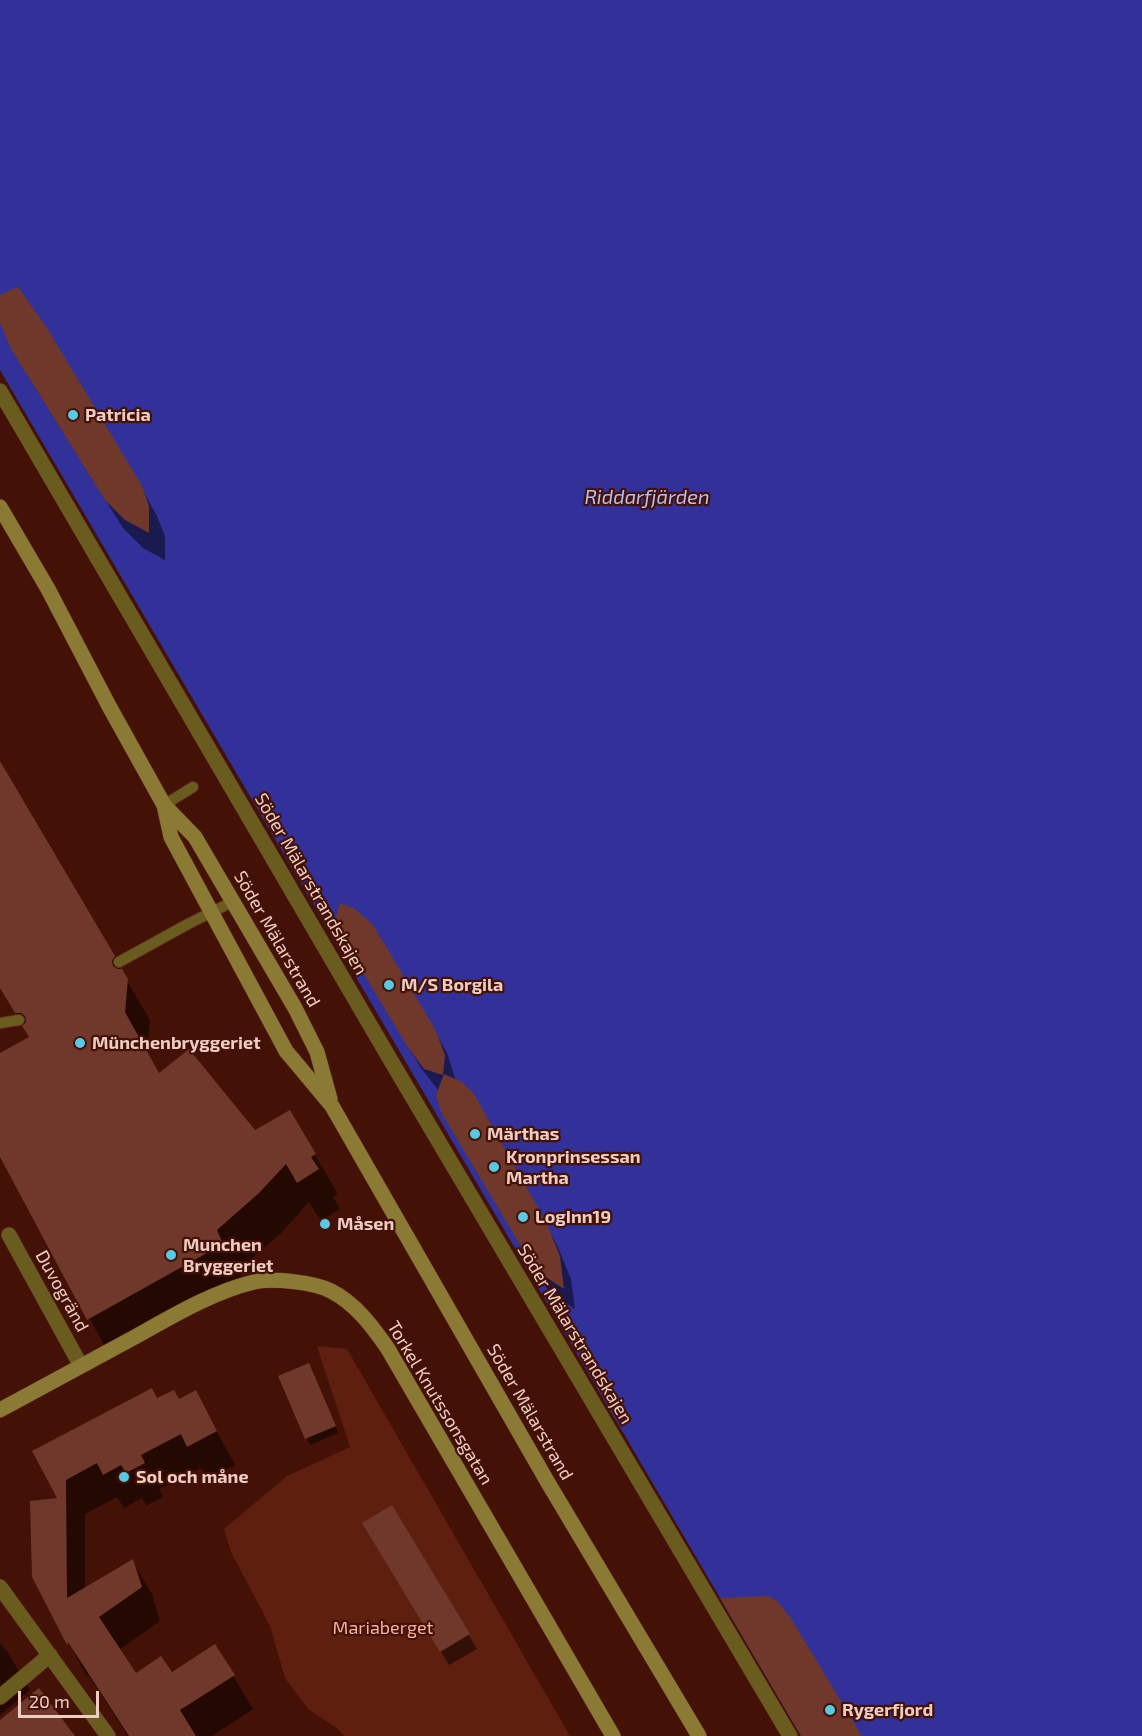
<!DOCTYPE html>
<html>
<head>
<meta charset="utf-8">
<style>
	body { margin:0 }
	#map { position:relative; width:1142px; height:1736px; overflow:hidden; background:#431105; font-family:"Exo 2",sans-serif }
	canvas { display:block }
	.scale { position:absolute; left:18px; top:1691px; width:81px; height:27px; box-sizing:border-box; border:3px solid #efcdc4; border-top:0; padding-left:8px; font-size:18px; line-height:21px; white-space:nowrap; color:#efcdc4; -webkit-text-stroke:4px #431105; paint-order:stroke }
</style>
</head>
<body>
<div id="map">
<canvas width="1142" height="1736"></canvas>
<div class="scale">20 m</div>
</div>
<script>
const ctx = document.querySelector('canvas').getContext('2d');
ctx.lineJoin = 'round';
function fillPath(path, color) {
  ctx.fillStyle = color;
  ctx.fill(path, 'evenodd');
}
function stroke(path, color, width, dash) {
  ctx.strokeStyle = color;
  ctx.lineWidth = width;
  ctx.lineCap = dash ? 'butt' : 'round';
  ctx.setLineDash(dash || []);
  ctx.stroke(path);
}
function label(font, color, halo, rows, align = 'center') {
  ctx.font = font + ' "Exo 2",sans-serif';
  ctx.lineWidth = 4.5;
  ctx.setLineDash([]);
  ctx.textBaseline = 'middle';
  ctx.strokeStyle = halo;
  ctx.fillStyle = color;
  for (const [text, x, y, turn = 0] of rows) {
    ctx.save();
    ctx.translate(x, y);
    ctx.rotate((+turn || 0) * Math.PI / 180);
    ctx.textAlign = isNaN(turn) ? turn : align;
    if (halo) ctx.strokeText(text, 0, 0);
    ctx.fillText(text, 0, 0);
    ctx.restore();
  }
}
fillPath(new Path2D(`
	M 317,1346 L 347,1349 L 570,1736 L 344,1736 L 338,1729 L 308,1709 L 285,1678 L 270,1626 L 231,1552 L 224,1529 L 287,1476 L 350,1447 Z`), '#5e1f0f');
fillPath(new Path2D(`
	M 0,0 L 1142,0 L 1142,1736 L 801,1736 L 0,370 Z`), '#313199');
fillPath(new Path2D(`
	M 0,298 L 141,487 L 157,516 L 165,536 L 165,560 L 143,548 L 123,528 L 29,378 L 0,319 Z
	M 0,764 L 150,1020 L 147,1053 L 159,1075 L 255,1132 L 289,1112 L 338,1194 L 333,1197 L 340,1209 L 321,1221 L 309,1202 L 281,1233 L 239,1270 L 244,1284 L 111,1358 L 0,1153 L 0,1055 L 31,1038 L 0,985 Z
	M 358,963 L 434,1030 L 447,1053 L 456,1081 L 486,1117 L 557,1245 L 571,1279 L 575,1309 L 549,1292 L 443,1111 L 438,1090 L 421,1068 Z
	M 312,1371 L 338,1433 L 310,1445 L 280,1377 Z
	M 195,1392 L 235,1465 L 208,1480 L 201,1468 L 159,1489 L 163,1497 L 146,1506 L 142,1498 L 124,1508 L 117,1497 L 85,1514 L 85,1589 L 132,1561 L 152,1594 L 160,1621 L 119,1650 L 135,1675 L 233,1676 L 253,1709 L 212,1736 L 128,1736 L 88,1674 L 87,1677 L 34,1577 L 60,1499 L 34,1452 L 157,1400 L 179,1401 Z
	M 392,1507 L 477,1649 L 449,1665 L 364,1523 Z
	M 0,1643 L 7,1651 L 30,1690 L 0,1715 Z`), '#0007');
fillPath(new Path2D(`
	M 18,287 L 47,328 L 142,486 L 149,506 L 149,533 L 125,520 L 105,500 L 11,349 L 0,323 L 0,295 Z
	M 0,761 L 115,956 L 112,961 L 113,966 L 118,969 L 122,969 L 128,979 L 125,1012 L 159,1073 L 189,1049 L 255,1130 L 290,1110 L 316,1154 L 311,1157 L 319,1169 L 297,1183 L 286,1164 L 259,1193 L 217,1230 L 223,1244 L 87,1320 L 0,1157 L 0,1053 L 29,1037 L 22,1026 L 26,1022 L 25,1016 L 21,1013 L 15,1013 L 0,988 Z
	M 340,903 L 355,909 L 373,925 L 435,1029 L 445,1055 L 443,1075 L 424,1069 L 407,1046 L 344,941 L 336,917 Z
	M 444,1074 L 462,1082 L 474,1094 L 546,1222 L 560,1256 L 564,1289 L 535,1270 L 441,1112 L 436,1095 Z
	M 309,1363 L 336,1426 L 305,1439 L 278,1376 Z
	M 152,1388 L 157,1398 L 174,1390 L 179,1399 L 196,1390 L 217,1431 L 187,1447 L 181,1434 L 141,1455 L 145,1463 L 126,1473 L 121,1465 L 103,1475 L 97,1463 L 66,1480 L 67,1598 L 133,1559 L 142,1587 L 99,1617 L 136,1673 L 161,1656 L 172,1672 L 215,1644 L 235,1675 L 180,1710 L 196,1736 L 129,1736 L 68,1642 L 67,1645 L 32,1577 L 30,1501 L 57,1498 L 32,1451 Z
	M 392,1505 L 470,1634 L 440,1652 L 362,1523 Z
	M 768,1596 L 777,1601 L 790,1617 L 862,1736 L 801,1736 L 720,1598 Z
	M 39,1688 L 75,1736 L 0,1736 L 0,1720 Z`), '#6f382b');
const lane = new Path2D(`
	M 164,805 L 193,787
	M 119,962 L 188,924 L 232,902
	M 0,1023 L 19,1020`);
const street = new Path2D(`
	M 0,391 L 387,1054 L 790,1736
	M 9,1235 L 81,1366
	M 0,1587 L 108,1736
	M 0,1697 L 50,1655`);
const secondary = new Path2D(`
	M 0,507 L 48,589 L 109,706 L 164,805 L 195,837 L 295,1008 L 317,1052 L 330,1099
	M 164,805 L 171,837 L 286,1051 L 332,1106 L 547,1481 L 699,1736
	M 0,1410 C 44,1386 89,1362 133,1338 C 171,1317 212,1292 254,1282 C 273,1278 314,1282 331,1291 C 355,1303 373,1327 388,1349 L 613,1736`);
stroke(lane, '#5f2f24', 12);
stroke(street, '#5f2f24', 16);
stroke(secondary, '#5f2f24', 16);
stroke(lane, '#6a5b1e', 10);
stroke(street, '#6a5b1e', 15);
stroke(secondary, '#8b7a34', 15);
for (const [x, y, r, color] of [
	[73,415,6,"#57c9e3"],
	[389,985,6,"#57c9e3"],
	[80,1043,6,"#57c9e3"],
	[475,1134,6,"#57c9e3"],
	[494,1167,6,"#57c9e3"],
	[523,1217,6,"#57c9e3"],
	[325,1224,6,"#57c9e3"],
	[171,1255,6,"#57c9e3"],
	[124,1477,6,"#57c9e3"],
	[830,1710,6,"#57c9e3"]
]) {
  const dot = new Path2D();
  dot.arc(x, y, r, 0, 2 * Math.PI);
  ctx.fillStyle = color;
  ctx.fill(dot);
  stroke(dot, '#431105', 2);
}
label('bold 18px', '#efcdc4', '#431105', [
	["Patricia",85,415],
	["M/S Borgila",401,985],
	["Münchenbryggeriet",92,1043],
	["Märthas",487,1134],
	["Kronprinsessan",506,1157],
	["Martha",506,1178],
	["LogInn19",535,1217],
	["Måsen",337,1224],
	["Munchen",183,1245],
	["Bryggeriet",183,1266],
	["Sol och måne",136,1477],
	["Rygerfjord",842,1710]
], 'left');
label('18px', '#efcdc4', '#431105', [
	["Söder Mälarstrandskajen",311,884,60],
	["Söder Mälarstrand",277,939,60],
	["Duvogränd",62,1291,61],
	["Söder Mälarstrandskajen",575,1334,59],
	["Torkel Knutssonsgatan",440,1403,59],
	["Söder Mälarstrand",530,1412,60]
]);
label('18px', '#f2b2a2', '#431105', [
	["Mariaberget",383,1628]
]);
label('italic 20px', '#b5c0f7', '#431105', [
	["Riddarfjärden",647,497]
]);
</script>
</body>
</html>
